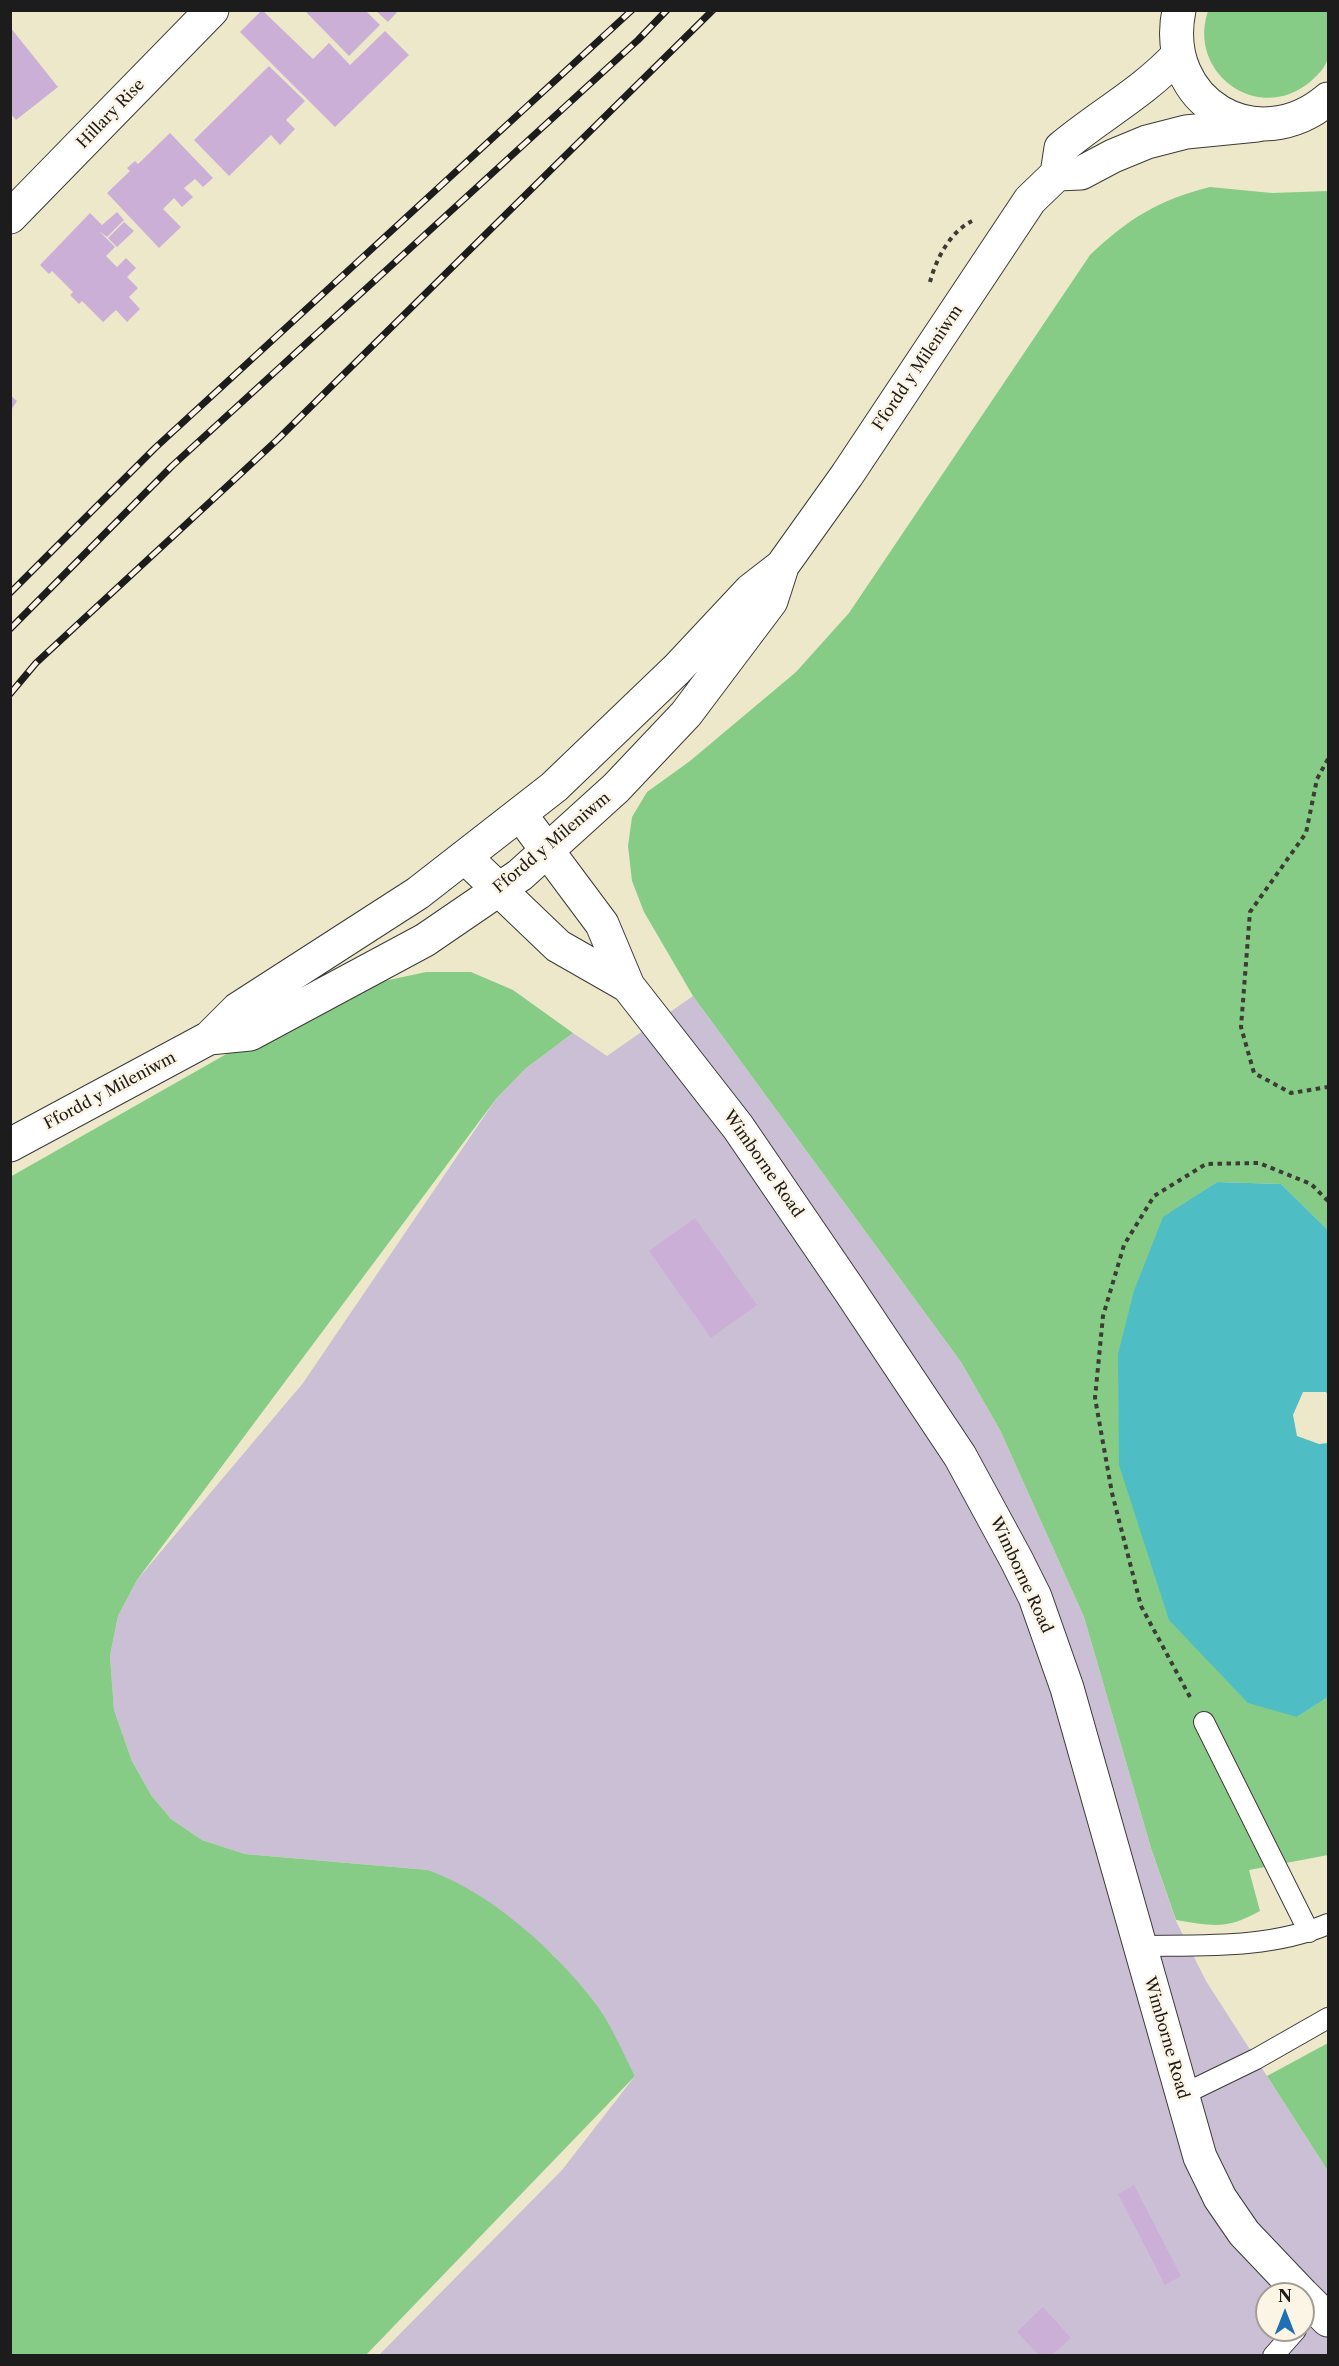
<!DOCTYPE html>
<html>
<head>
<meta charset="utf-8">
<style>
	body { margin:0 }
	#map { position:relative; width:1339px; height:2366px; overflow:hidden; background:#eee8cb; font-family:"Libre Caslon Text",serif }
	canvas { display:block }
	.frame { position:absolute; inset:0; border:12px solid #1c1c1c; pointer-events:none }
	.north { position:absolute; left:1255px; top:2282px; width:60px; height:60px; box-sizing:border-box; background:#fcf5e5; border:2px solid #a29e95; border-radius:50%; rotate:0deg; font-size:16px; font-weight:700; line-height:24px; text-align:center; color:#1c1c1c }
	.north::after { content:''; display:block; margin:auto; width:21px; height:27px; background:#1f6fb2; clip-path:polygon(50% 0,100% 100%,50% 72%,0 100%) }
</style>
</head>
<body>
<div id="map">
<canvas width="1339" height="2366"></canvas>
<div class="frame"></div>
<div class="north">N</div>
</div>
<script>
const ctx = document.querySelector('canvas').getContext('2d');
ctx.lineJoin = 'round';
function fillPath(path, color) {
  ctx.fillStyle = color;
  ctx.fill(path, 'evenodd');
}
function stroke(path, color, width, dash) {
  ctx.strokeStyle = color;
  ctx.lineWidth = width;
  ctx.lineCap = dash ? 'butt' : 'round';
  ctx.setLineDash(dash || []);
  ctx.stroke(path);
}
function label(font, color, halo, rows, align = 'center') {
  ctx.font = font + ' "Libre Caslon Text",serif';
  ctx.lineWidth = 5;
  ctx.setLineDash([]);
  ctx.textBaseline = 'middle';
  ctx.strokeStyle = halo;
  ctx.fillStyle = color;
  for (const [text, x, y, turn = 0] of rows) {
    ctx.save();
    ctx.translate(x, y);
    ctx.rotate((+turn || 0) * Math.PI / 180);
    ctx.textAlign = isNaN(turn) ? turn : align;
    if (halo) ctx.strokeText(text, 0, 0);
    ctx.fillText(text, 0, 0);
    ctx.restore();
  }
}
fillPath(new Path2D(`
	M 693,996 L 961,1362 L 1000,1430 L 1084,1617 L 1151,1848 L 1176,1921 L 1206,1981 L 1328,2171 L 1328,2355 L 379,2355 L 562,2170 L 635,2076 L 594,2001 L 553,1955 L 524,1929 L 428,1870 L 245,1854 L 202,1840 L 171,1819 L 151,1795 L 132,1761 L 114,1710 L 110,1656 L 118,1616 L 137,1580 L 303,1383 L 496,1099 L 525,1069 L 573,1033 L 607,1056 ZM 1267,2294 L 1303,2294 L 1303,2330 L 1267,2330 Z`), '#cbbfd5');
fillPath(new Path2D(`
	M 1208,11 L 1328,11 C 1329,25 1331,42 1328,57 C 1327,66 1317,76 1310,82 C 1258,125 1187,73 1208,11 Z
	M 1210,187 L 1272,193 L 1328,191 L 1328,1230 L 1281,1184 L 1217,1182 L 1163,1218 L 1297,1717 L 1328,1697 L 1328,1855 L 1249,1870 L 1260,1911 C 1226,1930 1213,1926 1176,1920 L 1151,1848 L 1084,1617 L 1000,1430 L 961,1362 L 693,996 L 644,912 L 632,881 L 628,846 L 632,817 L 647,792 L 690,761 L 796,672 L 849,613 L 1090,255 C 1128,219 1158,200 1210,187 Z
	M 426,972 L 471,972 L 513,990 L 573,1033 L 525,1069 L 496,1099 L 137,1580 L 118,1616 L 110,1656 L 114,1710 L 132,1761 L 151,1795 L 171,1819 L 202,1840 L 245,1854 L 428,1870 C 491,1893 552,1948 593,2000 C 610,2022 622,2051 635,2076 L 366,2355 L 11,2355 L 10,1177 L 237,1048 L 370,984 Z
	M 1328,2043 L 1328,2171 L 1267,2076 Z`), '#86cc86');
fillPath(new Path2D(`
	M 1217,1182 L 1281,1184 L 1328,1230 L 1328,1395 L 1326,1392 L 1303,1392 L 1293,1415 L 1297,1436 L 1319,1444 L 1328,1443 L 1328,1697 L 1297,1717 L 1248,1703 L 1169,1620 L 1119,1465 L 1118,1354 L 1134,1291 L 1163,1217 Z`), '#4fbdc4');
fillPath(new Path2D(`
	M 262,10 L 313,59 L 329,43 L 350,65 L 385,31 L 409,55 L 335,127 L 240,32 Z
	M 304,10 L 365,10 L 380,25 L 349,56 Z
	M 375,10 L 399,10 L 388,22 Z
	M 10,27 L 58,87 L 16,120 L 10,113 Z
	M 269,66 L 305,101 L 286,120 L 295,129 L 280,145 L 271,135 L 229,176 L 194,140 Z
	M 170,133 L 213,178 L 203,187 L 195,179 L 184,188 L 193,197 L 182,207 L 174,198 L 163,209 L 181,227 L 159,248 L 107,193 L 130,171 L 127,168 L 135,161 L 138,164 Z
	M 117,212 L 124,220 L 107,237 L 99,231 L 115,247 L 106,256 L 117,267 L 126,258 L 136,268 L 127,277 L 138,288 L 129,297 L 140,309 L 127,322 L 116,310 L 103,322 L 82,301 L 79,304 L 70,295 L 73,292 L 52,271 L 49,274 L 40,265 L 90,213 L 102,225 Z
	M 124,222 L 134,231 L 117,247 L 108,238 Z
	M 10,395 L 17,401 L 10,412 Z
	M 695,1218 L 757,1305 L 711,1338 L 649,1251 Z
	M 1134,2185 L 1181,2276 L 1165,2285 L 1118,2194 Z
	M 1043,2307 L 1071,2338 L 1052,2355 L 1039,2355 L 1017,2332 Z`), '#cbafd7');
const service = new Path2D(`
	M 1204,1722 L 1309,1932
	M 1140,1946 C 1203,1945 1269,1949 1328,1924
	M 1182,2095 L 1256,2059 L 1328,2018
	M 1273,2356 L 1296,2330`);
const minor = new Path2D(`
	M 10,217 L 212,10
	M 520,814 L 602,924 L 628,986 L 738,1127 L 850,1291 L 960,1456 L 1016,1559 L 1035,1597 L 1067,1688 L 1200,2157 L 1220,2198 L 1244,2233 L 1302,2294
	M 465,857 L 558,946 L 628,986
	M 1303,2295 L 1328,2320`);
const tertiary = new Path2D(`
	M 1057,174 L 1061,148 C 1099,116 1144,92 1178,55
	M 209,1038 L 250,1034 L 425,940 L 520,875 L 616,788 L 686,714 L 771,601 L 781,570
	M 10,1145 L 209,1038 L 238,1009 L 418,893 L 554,787 L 677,669 L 751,590 L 782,566 L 847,475 L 1030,200 L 1057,174 L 1081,173 L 1113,156 L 1147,142 L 1186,132 L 1257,125`);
const primary = new Path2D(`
	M 1179,10 C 1160,103 1257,159 1328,99`);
stroke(service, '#3c3b36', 22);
stroke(minor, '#3c3b36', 35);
stroke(tertiary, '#3c3b36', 35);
stroke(primary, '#3c3b36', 35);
stroke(new Path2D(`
	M 930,282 C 936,259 950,232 972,221
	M 1328,759 L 1317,779 L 1306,833 L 1250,912 L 1241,1027 L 1254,1073 L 1291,1093 L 1328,1087
	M 1190,1697 L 1141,1606 L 1112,1493 L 1095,1398 L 1103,1316 L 1124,1245 L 1154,1196 L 1206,1164 L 1259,1163 L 1311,1184 L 1328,1201`), '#3c3b36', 4, [4.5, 4.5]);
stroke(service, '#fff', 20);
stroke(minor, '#fff', 33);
stroke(tertiary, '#fff', 33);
stroke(primary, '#fff', 33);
const rail = new Path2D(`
	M 10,593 L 155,448 L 632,10
	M 10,629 L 172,466 L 638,40 L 667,10
	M 10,694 L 36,663 L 277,440 L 713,10`);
stroke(rail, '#1c1c1c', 7);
stroke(rail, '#fcf5e5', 4.5, [14]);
label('16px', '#1c1c1c', '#fcf5e5', [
	["Hillary Rise",111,114,-46],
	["Ffordd y Mileniwm",918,368,-56],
	["Ffordd y Mileniwm",552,843,-40],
	["Ffordd y Mileniwm",110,1091,-28],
	["Wimborne Road",763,1164,55],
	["Wimborne Road",1021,1575,65],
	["Wimborne Road",1166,2038,74]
]);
</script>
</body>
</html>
